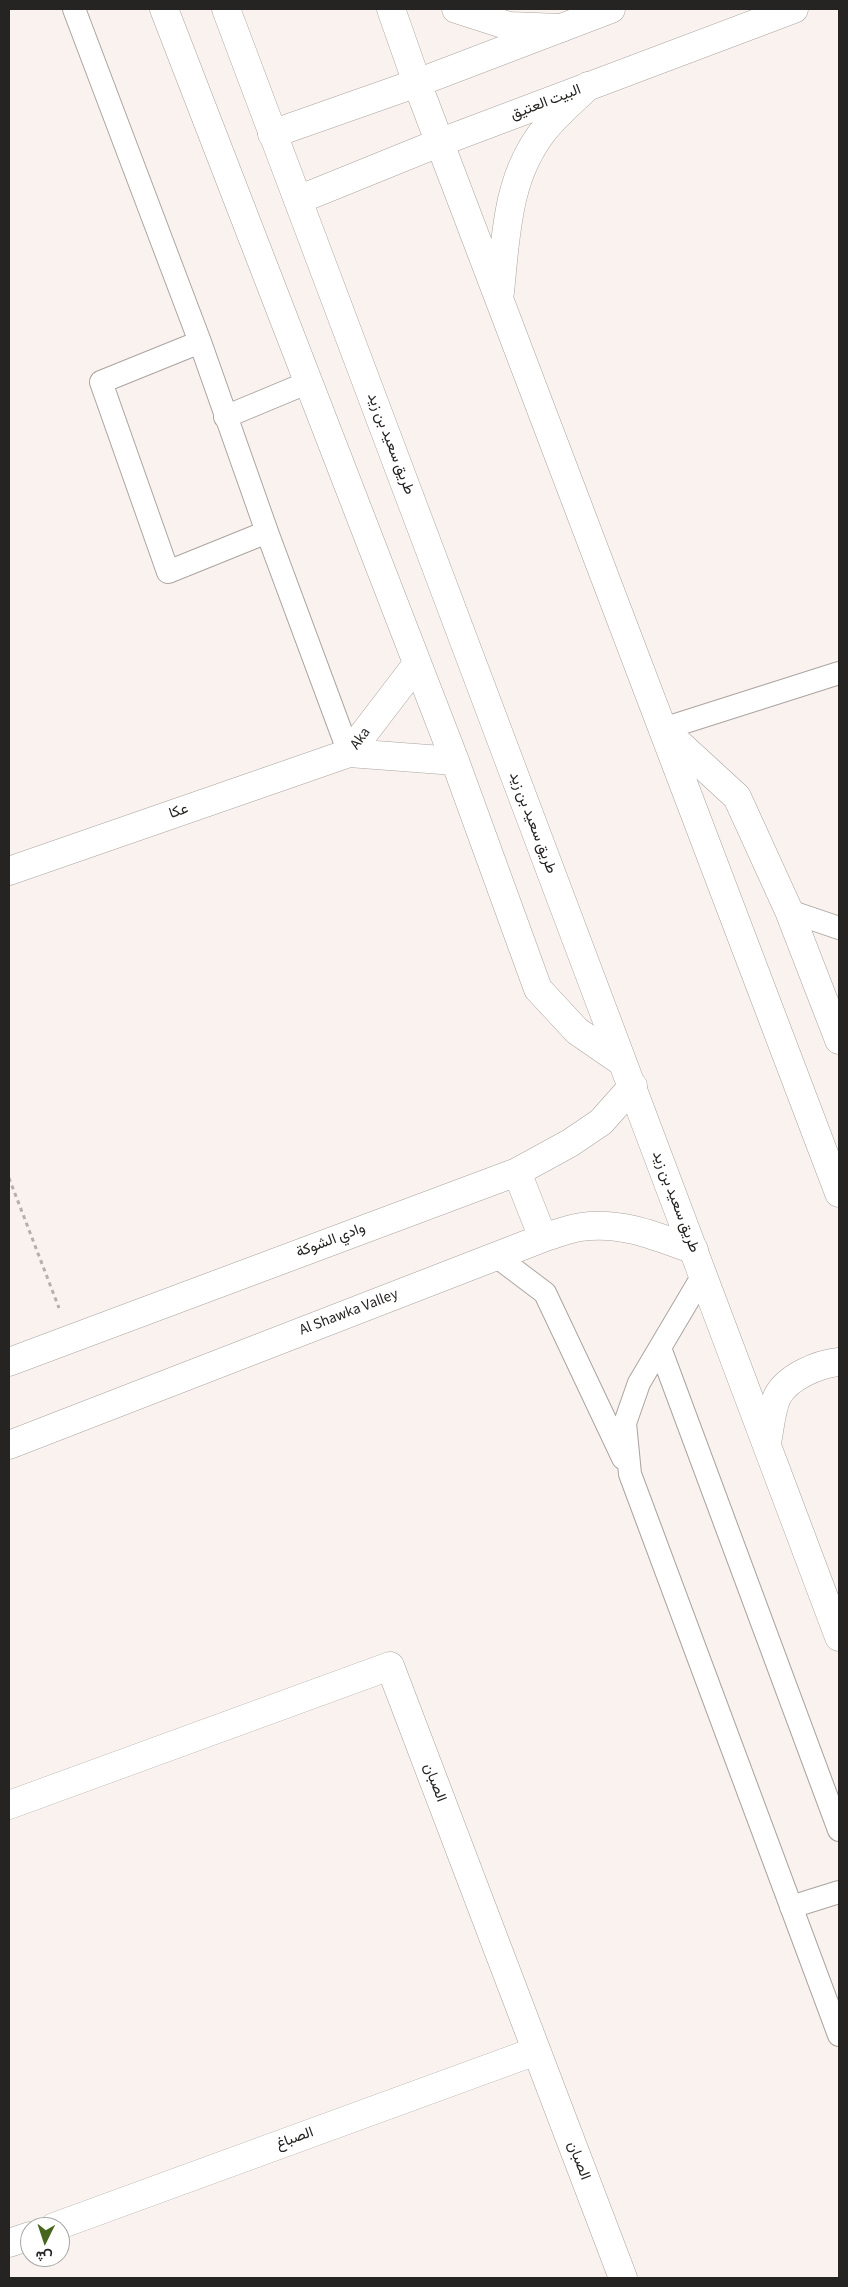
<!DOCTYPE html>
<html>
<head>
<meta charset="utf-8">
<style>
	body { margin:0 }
	#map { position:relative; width:848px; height:2287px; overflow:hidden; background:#faf2ee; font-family:"Source Sans 3",Vazirmatn,sans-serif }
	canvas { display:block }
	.frame { position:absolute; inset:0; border:10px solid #262422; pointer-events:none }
	.north { position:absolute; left:20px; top:2217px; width:50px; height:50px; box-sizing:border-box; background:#fff; border:1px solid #a8a7a7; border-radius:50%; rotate:184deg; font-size:14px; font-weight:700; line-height:20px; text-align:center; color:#262422 }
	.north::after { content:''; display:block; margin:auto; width:18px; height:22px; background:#45661c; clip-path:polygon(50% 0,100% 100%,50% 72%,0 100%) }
</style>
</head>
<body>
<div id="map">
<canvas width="848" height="2287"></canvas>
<div class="frame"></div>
<div class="north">ش</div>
</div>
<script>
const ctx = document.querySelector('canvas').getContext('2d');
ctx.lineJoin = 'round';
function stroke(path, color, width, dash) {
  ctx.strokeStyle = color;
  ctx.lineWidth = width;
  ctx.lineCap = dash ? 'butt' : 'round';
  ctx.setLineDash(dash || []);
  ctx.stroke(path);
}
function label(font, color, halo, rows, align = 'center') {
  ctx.font = font + ' "Source Sans 3",Vazirmatn,sans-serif';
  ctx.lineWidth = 4;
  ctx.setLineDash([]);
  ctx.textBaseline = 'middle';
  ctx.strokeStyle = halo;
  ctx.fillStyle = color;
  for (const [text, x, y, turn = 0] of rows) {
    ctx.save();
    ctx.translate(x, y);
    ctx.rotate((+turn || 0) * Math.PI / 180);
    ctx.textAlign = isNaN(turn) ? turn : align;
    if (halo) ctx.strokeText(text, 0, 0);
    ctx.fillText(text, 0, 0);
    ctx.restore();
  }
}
const service = new Path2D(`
	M 74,9 L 200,342 L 267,532 L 349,753
	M 200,342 L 101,382 L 168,572 L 267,532
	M 225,417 L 309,382
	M 663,729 L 839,673
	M 789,911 L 839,928
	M 496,1256 L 545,1293 L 623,1458
	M 703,1275 L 639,1383 L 625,1423 L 630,1474 L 839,2035
	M 660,1348 L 839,1830
	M 791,1907 L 839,1892`);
const minor = new Path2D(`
	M 164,9 L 455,761 L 538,989 L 577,1031 L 622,1062
	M 663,729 L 737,797 L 789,911 L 839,1040
	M 349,753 L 417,664
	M 9,871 L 349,753 L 455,761
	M 9,1805 L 390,1666 L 623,2278
	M 54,2227 L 536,2051
	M 9,2243 L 30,2236`);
const tertiary = new Path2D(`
	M 272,134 L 417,83 L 611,9
	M 298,200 L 441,142 L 794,9
	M 517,1172 L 543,1238
	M 9,1362 L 517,1172 L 570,1143 L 601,1122 L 633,1086
	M 9,1445 L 543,1238 C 555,1234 568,1229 581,1227 C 621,1221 656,1236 694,1250`);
const secondary = new Path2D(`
	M 226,9 L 839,1637
	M 391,9 L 417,83 L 839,1193
	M 456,9 L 509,26 L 561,28
	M 500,292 C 506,234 507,176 545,129 C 557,114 574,100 588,86
	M 767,1443 C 770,1428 771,1411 777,1397 C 787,1377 818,1364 839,1362`);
stroke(service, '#aba4a0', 24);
stroke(minor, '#aba4a0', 29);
stroke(tertiary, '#aba4a0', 29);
stroke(secondary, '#aba4a0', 29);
stroke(new Path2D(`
	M 9,1178 L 59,1308`), '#b6b0ac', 3, [4, 4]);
stroke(service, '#fff', 22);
stroke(minor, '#fff', 28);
stroke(tertiary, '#fff', 28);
stroke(secondary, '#fff', 28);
label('15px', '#262422', '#fff', [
	["البيت العتيق",546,103,-21],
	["طريق سعيد بن زيد",390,444,69],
	["Aka",361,739,-54],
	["عكا",179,812,-19],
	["طريق سعيد بن زيد",532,823,69],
	["طريق سعيد بن زيد",675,1202,69],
	["وادي الشوكة",331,1241,-21],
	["Al Shawka Valley",349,1313,-21],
	["الصبان",434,1783,69],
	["الصباغ",295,2139,-20],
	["الصبان",578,2161,69]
]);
</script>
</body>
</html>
